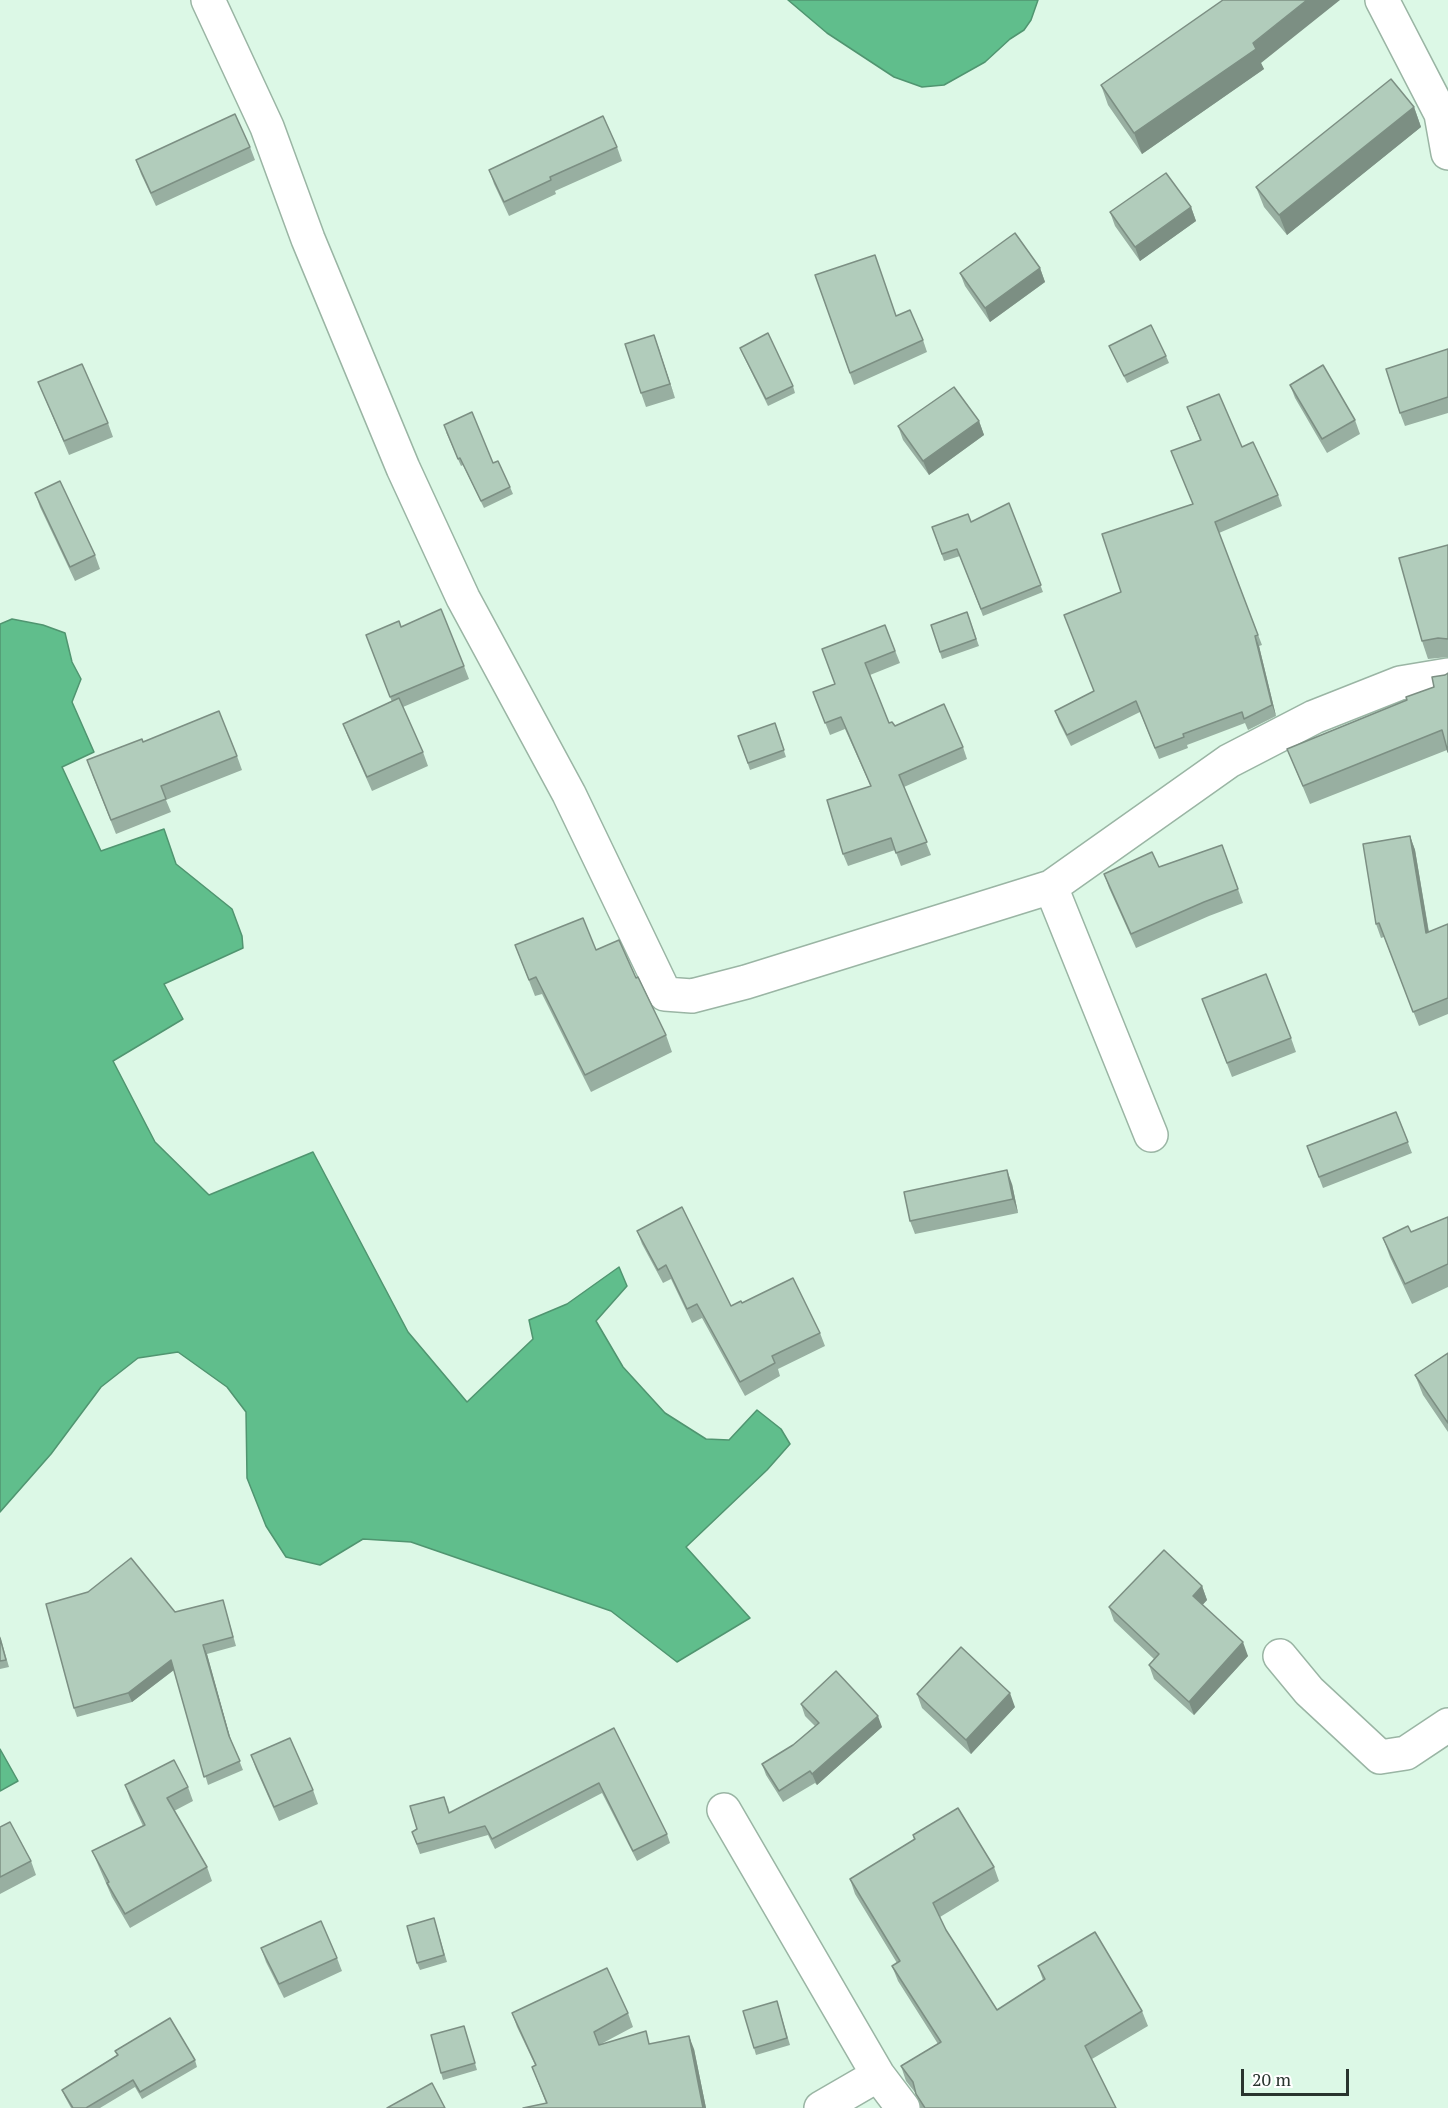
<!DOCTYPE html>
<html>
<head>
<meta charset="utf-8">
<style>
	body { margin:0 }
	#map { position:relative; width:1448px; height:2108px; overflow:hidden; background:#dcf8e6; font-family:"PT Serif",serif }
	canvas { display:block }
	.scale { position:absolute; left:1241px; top:2069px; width:108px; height:27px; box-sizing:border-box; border:3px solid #29342e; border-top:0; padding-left:8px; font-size:18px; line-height:21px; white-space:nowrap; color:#29342e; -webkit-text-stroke:4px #fff; paint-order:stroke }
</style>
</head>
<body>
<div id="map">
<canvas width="1448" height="2108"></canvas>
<div class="scale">20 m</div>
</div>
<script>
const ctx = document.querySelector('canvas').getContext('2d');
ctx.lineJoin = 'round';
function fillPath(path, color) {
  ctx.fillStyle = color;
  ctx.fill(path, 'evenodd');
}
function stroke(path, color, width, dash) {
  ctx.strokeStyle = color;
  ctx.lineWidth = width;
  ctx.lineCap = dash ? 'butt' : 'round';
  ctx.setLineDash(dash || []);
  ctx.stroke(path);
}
const water = new Path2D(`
	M 788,0 L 1038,0 L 1031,20 L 1024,30 L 1010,39 L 985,62 L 944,85 L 922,87 L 894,77 L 827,33 Z
	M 12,619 L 43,625 L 65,633 L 72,662 L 81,679 L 72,702 L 94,752 L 62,767 L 101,851 L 164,829 L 176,864 L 232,909 L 242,936 L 243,948 L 164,984 L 183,1019 L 113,1061 L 155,1142 L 209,1195 L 313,1152 L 408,1332 L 467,1402 L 533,1339 L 529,1320 L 567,1304 L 619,1267 L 627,1286 L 596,1321 L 623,1367 L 665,1413 L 706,1439 L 729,1440 L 757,1410 L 781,1429 L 790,1444 L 767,1470 L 686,1547 L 750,1618 L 677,1662 L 611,1611 L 411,1542 L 363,1539 L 320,1565 L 286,1557 L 266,1526 L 247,1478 L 246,1412 L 227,1387 L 178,1352 L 138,1358 L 101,1387 L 51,1454 L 0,1512 L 0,624 Z
	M 0,1749 L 18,1781 L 0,1791 Z`);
fillPath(water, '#60be8c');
stroke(water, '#509570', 1.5);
const minor = new Path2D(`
	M 208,0 L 267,127 L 308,239 L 403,468 L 463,598 L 569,794 L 665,994 L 692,996 L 746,982 L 1051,887 L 1229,761 L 1314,717 L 1400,683 L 1448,675
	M 1382,0 L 1441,114 L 1448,153
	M 1051,887 L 1151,1135
	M 1280,1656 L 1309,1691 L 1380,1757 L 1406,1753 L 1448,1725
	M 724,1810 L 878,2075 L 903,2108
	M 821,2108 L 878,2075`);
stroke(minor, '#9ab5a4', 36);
stroke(minor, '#fff', 33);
fillPath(new Path2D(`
	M 1261,63 L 1264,69 L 1142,154 L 1108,105 L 1101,85 Z
	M 1414,107 L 1421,127 L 1287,235 L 1264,207 L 1256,187 Z
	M 250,147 L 255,160 L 156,206 L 141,174 L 136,160 Z
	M 617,147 L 622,161 L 555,191 L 556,194 L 509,216 L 494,184 L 489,170 Z
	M 1191,207 L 1196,221 L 1140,261 L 1115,226 L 1110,212 Z
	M 1040,268 L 1045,282 L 990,322 L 965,286 L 960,273 Z
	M 815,275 L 896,316 L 923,340 L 927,352 L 854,385 Z
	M 654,335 L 675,398 L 646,407 L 641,393 Z
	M 1109,346 L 1166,356 L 1169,363 L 1127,383 Z
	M 740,348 L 793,386 L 795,393 L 768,406 L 743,355 Z
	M 1448,349 L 1448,413 L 1405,426 L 1400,413 Z
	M 38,382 L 108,423 L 113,437 L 69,455 Z
	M 1290,385 L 1355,420 L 1360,434 L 1327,453 L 1295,398 Z
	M 1187,407 L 1242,447 L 1278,495 L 1282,506 L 1219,533 L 1262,645 L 1259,646 L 1276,716 L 1248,730 L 1245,723 L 1187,745 L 1188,748 L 1159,759 L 1140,712 L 1071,746 L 1059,722 L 1055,711 L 1094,691 L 1193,504 L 1171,451 L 1200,440 Z
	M 979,421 L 984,435 L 929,475 L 903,440 L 898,426 Z
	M 446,432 L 493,463 L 510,487 L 513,494 L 484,508 L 463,465 L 461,466 Z
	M 35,493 L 95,555 L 100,569 L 75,581 L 40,507 Z
	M 1009,503 L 1043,592 L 983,616 L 960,556 L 944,561 L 932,527 L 971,522 Z
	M 1448,545 L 1448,657 L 1428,659 L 1422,641 Z
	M 967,612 L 979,646 L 942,659 L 931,625 Z
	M 885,625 L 900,663 L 870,675 L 889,723 L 895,726 L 963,747 L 967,759 L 904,787 L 931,855 L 901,866 L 895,850 L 848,866 L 843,854 L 871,787 L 845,729 L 830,735 L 813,692 L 835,684 Z
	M 401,627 L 464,666 L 469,679 L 403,707 L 423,752 L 428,766 L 372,791 L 348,737 L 343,724 L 392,702 L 366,635 Z
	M 1445,675 L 1447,750 L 1310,804 L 1287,749 L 1407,700 L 1434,687 Z
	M 775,723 L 786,757 L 750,770 L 738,736 Z
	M 143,742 L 237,756 L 242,770 L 166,800 L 171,812 L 116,834 L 92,774 Z
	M 1410,836 L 1415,850 L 1429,932 L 1448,924 L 1448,1014 L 1419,1026 L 1384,937 L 1381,938 L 1376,924 Z
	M 1222,845 L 1243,903 L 1209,916 L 1136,948 L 1109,888 L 1104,874 L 1159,867 Z
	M 515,945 L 596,950 L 636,978 L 666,1035 L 672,1052 L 591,1092 L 542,994 L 535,996 Z
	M 1202,999 L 1291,1038 L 1296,1052 L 1232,1077 Z
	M 1396,1112 L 1412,1153 L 1323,1188 L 1311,1157 Z
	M 1012,1184 L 1018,1213 L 915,1234 L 910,1221 Z
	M 1448,1217 L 1448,1287 L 1412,1304 L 1390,1257 L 1383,1238 L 1411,1232 Z
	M 637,1231 L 731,1306 L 742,1303 L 820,1333 L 825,1346 L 778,1369 L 780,1376 L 745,1396 L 702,1318 L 692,1323 L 671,1279 L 663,1283 L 642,1244 Z
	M 1448,1353 L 1448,1432 L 1423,1395 L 1415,1375 Z
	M 1202,1586 L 1207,1600 L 1202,1605 L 1248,1656 L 1194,1715 L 1154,1679 L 1149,1665 L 1154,1659 L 1114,1621 L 1109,1607 Z
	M 223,1600 L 236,1646 L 207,1654 L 231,1740 L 243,1770 L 208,1785 L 174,1670 L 132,1702 L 77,1717 L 74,1708 L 175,1612 Z
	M 0,1636 L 9,1667 L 0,1669 Z
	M 917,1694 L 1015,1707 L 971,1754 L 922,1708 Z
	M 801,1704 L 882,1727 L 817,1785 L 815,1783 L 783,1802 L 766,1775 L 762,1764 L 793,1745 L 815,1726 L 805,1716 Z
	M 614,1728 L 667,1834 L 670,1843 L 637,1861 L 602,1793 L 495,1849 L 488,1835 L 420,1854 L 412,1832 L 417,1829 L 448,1806 L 449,1813 Z
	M 251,1755 L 313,1790 L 318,1804 L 279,1821 L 256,1769 Z
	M 125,1785 L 188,1787 L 193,1801 L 174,1811 L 207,1867 L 212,1881 L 130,1928 L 112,1897 L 92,1851 L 143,1826 L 130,1799 Z
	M 0,1827 L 31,1861 L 36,1875 L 0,1894 Z
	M 913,1835 L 994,1867 L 999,1881 L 940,1917 L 946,1930 L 997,2010 L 1043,1980 L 1038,1966 L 1142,2011 L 1148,2026 L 1092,2059 L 1116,2108 L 921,2108 L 917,2095 L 906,2081 L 901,2066 L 938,2044 L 898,1981 L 892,1966 L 897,1963 L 855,1894 L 850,1879 L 914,1840 Z
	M 434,1918 L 447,1962 L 420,1970 L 417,1963 Z
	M 261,1948 L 337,1958 L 342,1971 L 284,1998 L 266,1962 Z
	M 777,2001 L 790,2045 L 756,2055 L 754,2048 Z
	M 512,2013 L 628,2013 L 633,2027 L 601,2044 L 651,2044 L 694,2049 L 706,2108 L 523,2108 L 546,2103 L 532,2067 L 535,2065 L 517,2027 Z
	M 464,2026 L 477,2070 L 443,2080 L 441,2073 Z
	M 115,2051 L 195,2060 L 197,2067 L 142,2099 L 135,2087 L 100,2108 L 71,2108 L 65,2097 L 62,2090 L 117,2055 Z`), '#98afa1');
fillPath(new Path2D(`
	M 1307,0 L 1340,0 L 1261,63 L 1264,69 L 1142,154 L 1134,133 L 1253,43 Z
	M 1414,107 L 1421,127 L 1287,235 L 1279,215 Z
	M 1191,207 L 1196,221 L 1140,261 L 1135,247 Z
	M 1040,268 L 1045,282 L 990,322 L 985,308 Z
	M 654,335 L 659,349 L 675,398 L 670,384 Z
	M 979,421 L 984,435 L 929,475 L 923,461 Z
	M 1255,636 L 1259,646 L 1276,716 L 1272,705 Z
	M 1410,836 L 1415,850 L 1431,946 L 1426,933 Z
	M 1007,1170 L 1012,1184 L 1018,1213 L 1013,1199 Z
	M 1202,1586 L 1207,1600 L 1198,1610 L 1193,1596 Z
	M 1243,1642 L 1248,1656 L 1194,1715 L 1189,1702 Z
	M 203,1645 L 207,1654 L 232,1745 L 229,1736 Z
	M 171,1660 L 175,1669 L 132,1702 L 128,1693 Z
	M 1010,1693 L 1015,1707 L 971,1754 L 966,1740 Z
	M 878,1716 L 882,1727 L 817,1785 L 812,1774 Z
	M 689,2036 L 694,2049 L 706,2108 L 703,2108 Z`), '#7c8f83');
const building = new Path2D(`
	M 1223,0 L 1307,0 L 1253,43 L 1256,49 L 1134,133 L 1101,85 Z
	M 1391,79 L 1414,107 L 1279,215 L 1256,187 Z
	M 235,114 L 250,147 L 151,193 L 136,160 Z
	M 603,116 L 617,147 L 550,177 L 551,180 L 504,202 L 489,170 Z
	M 1166,173 L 1191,207 L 1135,247 L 1110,212 Z
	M 1015,233 L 1040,268 L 985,308 L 960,273 Z
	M 875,255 L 896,316 L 910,310 L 923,340 L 850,373 L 815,275 Z
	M 1151,325 L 1166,356 L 1124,376 L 1109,346 Z
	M 768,333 L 793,386 L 766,399 L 740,348 Z
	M 654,335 L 670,384 L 641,393 L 625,344 Z
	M 1448,349 L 1448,397 L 1400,413 L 1386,369 Z
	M 82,364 L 108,423 L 64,441 L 38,382 Z
	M 1323,365 L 1355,420 L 1322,439 L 1290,385 Z
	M 954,387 L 979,421 L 923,461 L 898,426 Z
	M 1219,394 L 1242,447 L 1253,442 L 1278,495 L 1215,522 L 1258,635 L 1255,636 L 1272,705 L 1244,719 L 1242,712 L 1183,734 L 1184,737 L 1155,748 L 1136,701 L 1067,735 L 1055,711 L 1094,691 L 1064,615 L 1121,592 L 1102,534 L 1193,504 L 1171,451 L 1201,440 L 1187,407 Z
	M 472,412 L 493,463 L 498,461 L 510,487 L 481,501 L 460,458 L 458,459 L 444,425 Z
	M 60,481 L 95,555 L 70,567 L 35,493 Z
	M 1009,503 L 1041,585 L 981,609 L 957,549 L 942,554 L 932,527 L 968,514 L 971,522 Z
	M 1448,545 L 1448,639 L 1438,638 L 1422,641 L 1399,558 Z
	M 441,609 L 464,666 L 390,697 L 366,635 L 399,621 L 401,627 Z
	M 967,612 L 976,639 L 940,652 L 931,625 Z
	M 885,625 L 895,651 L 865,663 L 889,723 L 892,722 L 895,726 L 944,704 L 963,747 L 899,775 L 927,842 L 896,853 L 891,838 L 843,854 L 827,800 L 871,786 L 841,717 L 825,723 L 813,692 L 835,684 L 822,649 Z
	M 1448,673 L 1448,752 L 1442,730 L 1303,786 L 1287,749 L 1407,700 L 1406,697 L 1434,687 L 1432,677 L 1445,675 Z
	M 399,698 L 423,752 L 367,777 L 343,724 Z
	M 219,711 L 237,756 L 161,786 L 166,799 L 111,820 L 87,760 L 142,739 L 143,742 Z
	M 775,723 L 784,750 L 748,763 L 738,736 Z
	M 1410,836 L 1426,933 L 1448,924 L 1448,998 L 1413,1012 L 1379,923 L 1376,924 L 1363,844 Z
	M 1222,845 L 1238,889 L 1204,902 L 1131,934 L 1104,874 L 1152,852 L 1159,867 Z
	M 583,918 L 596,950 L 619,940 L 636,978 L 638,977 L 666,1035 L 585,1075 L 536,977 L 529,980 L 515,945 Z
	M 1266,974 L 1291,1038 L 1227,1063 L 1202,999 Z
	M 1396,1112 L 1408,1142 L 1319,1177 L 1307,1146 Z
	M 1007,1170 L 1013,1199 L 910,1221 L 904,1192 Z
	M 682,1207 L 731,1306 L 741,1301 L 742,1303 L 793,1278 L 820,1333 L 772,1356 L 775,1363 L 740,1382 L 697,1304 L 687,1309 L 666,1265 L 658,1270 L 637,1231 Z
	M 1448,1217 L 1448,1264 L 1405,1284 L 1383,1238 L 1408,1226 L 1411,1232 Z
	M 1448,1353 L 1448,1423 L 1415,1375 Z
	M 1164,1550 L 1202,1586 L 1193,1596 L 1243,1642 L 1189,1702 L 1149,1665 L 1159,1654 L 1109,1607 Z
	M 131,1558 L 175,1612 L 223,1600 L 233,1637 L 203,1645 L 229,1736 L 240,1761 L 204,1777 L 171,1660 L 128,1693 L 74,1708 L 46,1604 L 88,1592 Z
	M 0,1638 L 6,1660 L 0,1661 Z
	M 961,1647 L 1010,1693 L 966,1740 L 917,1694 Z
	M 836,1671 L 878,1716 L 812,1774 L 810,1771 L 779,1791 L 762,1764 L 793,1745 L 819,1723 L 801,1704 Z
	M 614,1728 L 667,1834 L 633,1851 L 599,1783 L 492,1839 L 485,1826 L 417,1844 L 412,1832 L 417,1829 L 410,1806 L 444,1797 L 449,1813 Z
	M 290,1738 L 313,1790 L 274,1807 L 251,1755 Z
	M 174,1760 L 188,1787 L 167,1798 L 207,1867 L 125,1914 L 107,1883 L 109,1882 L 92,1851 L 145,1825 L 125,1785 Z
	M 958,1808 L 994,1867 L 933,1903 L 946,1930 L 997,2010 L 1045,1979 L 1038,1966 L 1095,1932 L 1142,2011 L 1085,2046 L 1116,2108 L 925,2108 L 916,2094 L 913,2082 L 901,2066 L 941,2042 L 892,1966 L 900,1961 L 850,1879 L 915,1839 L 913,1835 Z
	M 10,1822 L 31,1861 L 0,1877 L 0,1827 Z
	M 434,1918 L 444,1955 L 417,1963 L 407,1926 Z
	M 321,1921 L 337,1958 L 279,1984 L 261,1948 Z
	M 607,1968 L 628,2013 L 594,2032 L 599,2045 L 646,2031 L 649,2044 L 689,2036 L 703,2108 L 523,2108 L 547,2103 L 532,2067 L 536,2065 L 512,2013 Z
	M 777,2001 L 787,2038 L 754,2048 L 743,2011 Z
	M 170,2018 L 195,2060 L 140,2092 L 133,2080 L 86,2108 L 73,2108 L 62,2090 L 118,2055 L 115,2051 Z
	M 464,2026 L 475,2063 L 441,2073 L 431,2035 Z
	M 432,2083 L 445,2108 L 387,2108 Z`);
fillPath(building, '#b1ccbb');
stroke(building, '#7c8f83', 1.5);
</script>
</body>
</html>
